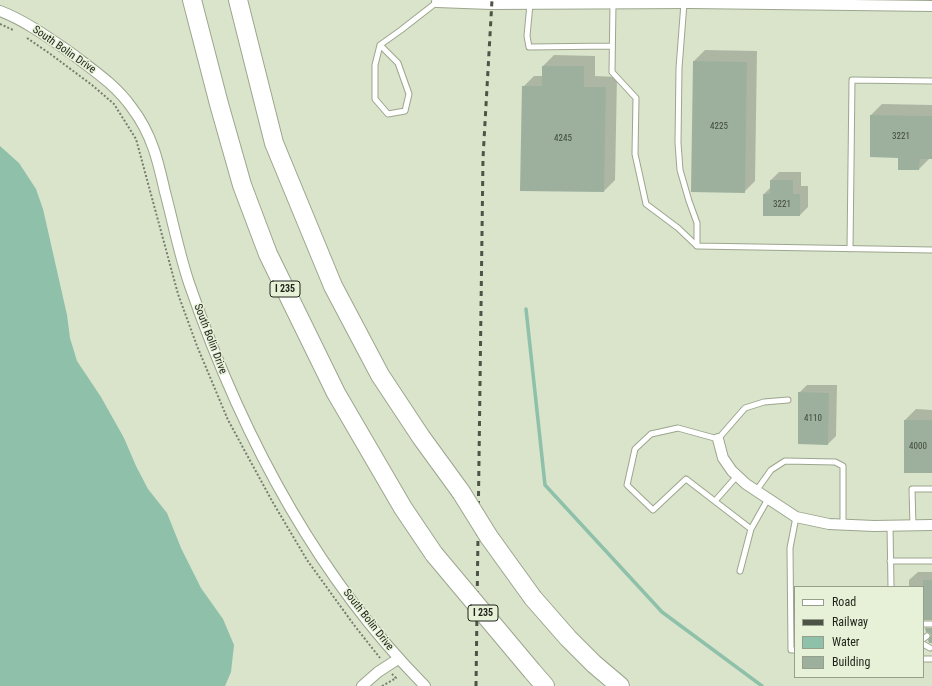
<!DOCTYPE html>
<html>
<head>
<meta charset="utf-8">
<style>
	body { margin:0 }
	#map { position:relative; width:932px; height:686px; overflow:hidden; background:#d9e4cb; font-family:"Roboto Condensed",sans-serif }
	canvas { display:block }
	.legend { position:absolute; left:794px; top:586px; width:130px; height:92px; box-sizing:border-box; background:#e6f1d8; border:1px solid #969e8c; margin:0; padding:5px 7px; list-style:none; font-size:12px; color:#1e2219 }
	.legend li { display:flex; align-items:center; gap:8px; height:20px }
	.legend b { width:20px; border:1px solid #969e8c }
</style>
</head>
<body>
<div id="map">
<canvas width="932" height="686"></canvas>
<ul class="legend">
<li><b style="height:5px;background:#fff"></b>Road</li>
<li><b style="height:5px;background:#4d5346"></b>Railway</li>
<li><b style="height:11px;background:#8ec0aa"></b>Water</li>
<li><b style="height:11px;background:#9cb09d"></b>Building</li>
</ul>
</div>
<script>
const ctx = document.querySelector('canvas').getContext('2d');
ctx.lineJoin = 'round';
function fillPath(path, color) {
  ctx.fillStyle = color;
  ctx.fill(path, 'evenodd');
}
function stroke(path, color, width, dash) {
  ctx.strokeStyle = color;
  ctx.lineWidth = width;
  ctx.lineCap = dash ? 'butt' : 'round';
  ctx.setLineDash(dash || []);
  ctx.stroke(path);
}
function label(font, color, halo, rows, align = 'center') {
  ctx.font = font + ' "Roboto Condensed",sans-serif';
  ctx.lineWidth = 3;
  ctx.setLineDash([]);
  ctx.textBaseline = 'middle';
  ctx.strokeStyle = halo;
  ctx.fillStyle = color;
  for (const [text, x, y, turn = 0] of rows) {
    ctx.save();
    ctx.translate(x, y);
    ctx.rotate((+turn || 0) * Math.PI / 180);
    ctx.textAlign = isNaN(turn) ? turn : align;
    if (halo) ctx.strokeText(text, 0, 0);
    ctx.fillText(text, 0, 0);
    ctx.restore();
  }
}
fillPath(new Path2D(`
	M 0,146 L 19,163 L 36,189 L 43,209 L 67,315 L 70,338 L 77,361 L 101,397 L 124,438 L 136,466 L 148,489 L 167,513 L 181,548 L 201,588 L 223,619 L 234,645 L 231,672 L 225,686 L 0,686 Z`), '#8ec0aa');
fillPath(new Path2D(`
	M 705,50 L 757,51 L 755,181 L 744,192 L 694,61 Z
	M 554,55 L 595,56 L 595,76 L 617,77 L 615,180 L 604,191 L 521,190 L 523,87 L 534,76 L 543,76 L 543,66 Z
	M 882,104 L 932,105 L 932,158 L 930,158 L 919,169 L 899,157 L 871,115 Z
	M 779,172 L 801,172 L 801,186 L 808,186 L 808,207 L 800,215 L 764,194 L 771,187 L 771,180 Z
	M 807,385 L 837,385 L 836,436 L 828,444 L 799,444 L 799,393 Z
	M 916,409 L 932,410 L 932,472 L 905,420 Z
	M 918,572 L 932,572 L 932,619 L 923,617 L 923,587 L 909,587 L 909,580 Z`), '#0003');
stroke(new Path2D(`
	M 526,309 L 545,485 L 662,612 L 762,686`), '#8ec0aa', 3.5);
fillPath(new Path2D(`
	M 693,61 L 747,62 L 745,193 L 691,192 Z
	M 542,66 L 584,66 L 584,87 L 606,87 L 604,192 L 520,191 L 522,86 L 542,86 Z
	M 870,115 L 932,116 L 932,159 L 920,159 L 919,170 L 898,170 L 898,158 L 870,157 Z
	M 770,180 L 793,180 L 793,194 L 800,194 L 800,216 L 763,216 L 763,194 L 770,194 Z
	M 798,392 L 829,393 L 828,445 L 798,444 Z
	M 904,420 L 932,420 L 932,473 L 904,473 Z
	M 923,580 L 932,580 L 932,620 L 923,620 Z
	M 925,628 L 932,628 L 932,643 L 929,643 L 928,640 L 931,635 L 929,633 L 926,632 Z`), '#9cb09d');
const service = new Path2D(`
	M 613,3 L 612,72 L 636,98 L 635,154 L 646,204 L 678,228 L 697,246 L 932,250
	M 684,3 L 679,68 L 678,143 L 680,170 L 689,201 L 697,223 L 697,246
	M 530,4 L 527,36 L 529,47 L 612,46
	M 380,45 L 398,63 L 409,94 L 405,111 L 388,114 L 375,99 L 375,65 L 380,45 L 401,30 L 437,2
	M 850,249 L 852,80 L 932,81
	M 756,491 L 771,470 L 785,461 L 835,462 L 843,466 L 843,524
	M 768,499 L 751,529 L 686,479 L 653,510 L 627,485 L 635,449 L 651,434 L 678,428 L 718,439 L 745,408 L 764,402 L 788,400
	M 715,501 L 737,476
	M 890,526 L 891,587
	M 913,526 L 912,489 L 932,489
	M 890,561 L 932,561
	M 740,571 L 751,529
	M 923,624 L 932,624
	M 923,639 L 927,636
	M 923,644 L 930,648
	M 795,650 L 791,650 L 790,548 L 796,517
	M 923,659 L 932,659`);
const minor = new Path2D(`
	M 437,2 L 491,4 L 690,3 L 932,6
	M 0,11 C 26,21 49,38 71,53 C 93,70 116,85 132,108 C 152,134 158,161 165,192 C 173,222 179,253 189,283 C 240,431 314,574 425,686
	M 718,439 L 723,458 L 732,471 L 746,484 L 796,517 L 829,524 L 874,526 L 932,525
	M 362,686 L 378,672 L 398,659`);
const motorway = new Path2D(`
	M 192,0 L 219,104 L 242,185 L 268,254 L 336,393 L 403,508 L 434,554
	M 238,0 L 274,143 L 333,286 L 380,375 L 421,437 L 461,492
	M 533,598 L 568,638 L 594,664 L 620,686
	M 532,671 L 545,686`);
stroke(service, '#9ca68e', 7);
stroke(minor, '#9ca68e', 12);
stroke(motorway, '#9ca68e', 20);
stroke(new Path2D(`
	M 0,24 L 13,30
	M 27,38 L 49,53 L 92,85 L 114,104 L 136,139 L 178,294 L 197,346 L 228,420 L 272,501 L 307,560 L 354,625 L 380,658
	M 382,686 L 396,678 L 392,674`), '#767d6d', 2, [2, 2]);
stroke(service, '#fff', 5);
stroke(minor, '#fff', 10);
stroke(motorway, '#fff', 18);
stroke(new Path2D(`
	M 476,686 L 483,158 L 492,0`), '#4d5346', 3, [5, 5]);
const motorwayBridge = new Path2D(`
	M 461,492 L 489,537 L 533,598
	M 434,554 L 532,671`);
stroke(motorwayBridge, '#9ca68e', 20, []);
stroke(motorwayBridge, '#fff', 18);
label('9px', '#3e463a', null, [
	["4225",719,127],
	["3221",901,137],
	["4245",563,139],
	["3221",782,205],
	["4110",813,419],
	["4000",918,447]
]);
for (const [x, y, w] of [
	[285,289,30],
	[483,613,30]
]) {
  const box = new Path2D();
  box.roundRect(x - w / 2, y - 8, w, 16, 3);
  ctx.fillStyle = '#e6f1d8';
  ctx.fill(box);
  stroke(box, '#1e2219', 1);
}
label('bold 10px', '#1e2219', null, [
	["I 235",285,289],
	["I 235",483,613]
]);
label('11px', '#1e2219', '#e6f1d8', [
	["South Bolin Drive",64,50,35],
	["South Bolin Drive",210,339,69],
	["South Bolin Drive",368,620,52]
]);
</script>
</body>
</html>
